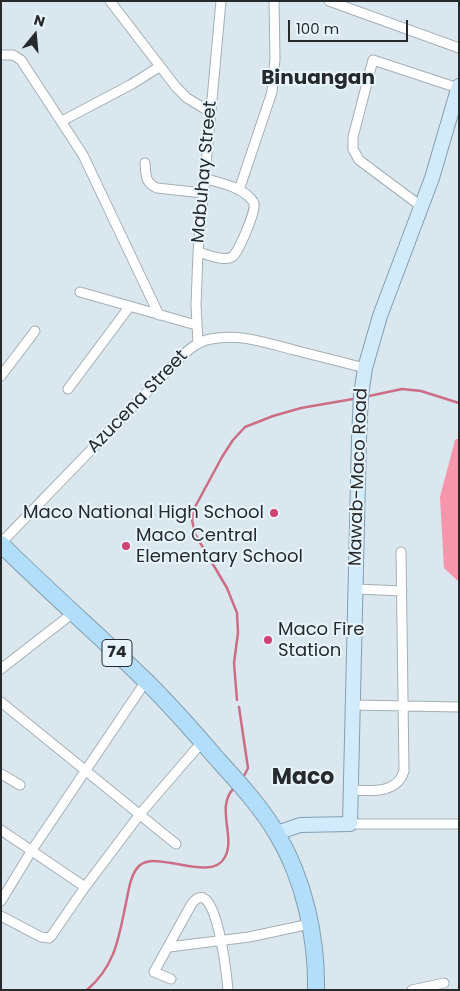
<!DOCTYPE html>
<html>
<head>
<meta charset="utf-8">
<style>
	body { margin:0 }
	#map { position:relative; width:460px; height:991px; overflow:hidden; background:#dbe7ee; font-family:Poppins,sans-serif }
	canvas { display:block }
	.frame { position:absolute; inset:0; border:2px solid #262a2d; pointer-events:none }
	.north { position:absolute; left:10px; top:10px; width:50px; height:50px; -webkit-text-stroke:4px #e8f4fb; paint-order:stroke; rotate:17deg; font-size:14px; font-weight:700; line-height:20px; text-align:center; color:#262a2d }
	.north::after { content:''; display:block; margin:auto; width:18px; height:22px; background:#262a2d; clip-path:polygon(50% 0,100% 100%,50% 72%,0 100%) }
	.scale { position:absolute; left:288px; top:20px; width:120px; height:22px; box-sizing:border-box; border:2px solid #262a2d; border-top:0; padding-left:6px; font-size:15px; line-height:18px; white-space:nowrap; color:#262a2d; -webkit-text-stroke:4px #e8f4fb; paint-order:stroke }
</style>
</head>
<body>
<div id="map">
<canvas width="460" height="991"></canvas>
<div class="frame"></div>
<div class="north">N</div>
<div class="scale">100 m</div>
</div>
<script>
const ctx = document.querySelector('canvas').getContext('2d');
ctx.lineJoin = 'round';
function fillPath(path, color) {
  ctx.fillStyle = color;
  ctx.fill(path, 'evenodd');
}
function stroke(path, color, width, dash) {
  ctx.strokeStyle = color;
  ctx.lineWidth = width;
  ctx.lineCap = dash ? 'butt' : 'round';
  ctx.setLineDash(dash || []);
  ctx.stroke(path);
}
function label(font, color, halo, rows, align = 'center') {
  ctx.font = font + ' Poppins,sans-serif';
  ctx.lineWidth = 4;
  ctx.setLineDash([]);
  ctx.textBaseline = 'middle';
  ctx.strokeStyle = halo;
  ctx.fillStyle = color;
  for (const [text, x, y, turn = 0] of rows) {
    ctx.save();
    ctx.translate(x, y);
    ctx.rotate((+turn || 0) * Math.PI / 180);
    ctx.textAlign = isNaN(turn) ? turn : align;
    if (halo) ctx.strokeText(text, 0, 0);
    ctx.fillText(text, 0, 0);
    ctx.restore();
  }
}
fillPath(new Path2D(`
	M 459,438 L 459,582 L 444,568 L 440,497 L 455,440 Z`), '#f596ac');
stroke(new Path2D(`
	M 369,396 L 402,389 L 421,391 L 459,403
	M 237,700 L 234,663 L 238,633 L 237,613 L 227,588 L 195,534 L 192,520 L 195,507 L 222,457 L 233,440 L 245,427 L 273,416 L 301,408 L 353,399
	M 239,707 L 248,768 L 243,778
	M 87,990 C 117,964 119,935 127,898 C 129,888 131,874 139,866 C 157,849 211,884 225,857 C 236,837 215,807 234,788`), '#cb6e85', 2.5);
const street = new Path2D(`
	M 110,1 L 176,87 L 187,98 L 210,112
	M 329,1 L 459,48
	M 1,55 L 13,55 L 21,60 L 83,155 L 159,315
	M 62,121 L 132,84 L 159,67
	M 145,163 C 146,175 145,183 157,188 L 203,193
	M 239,190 L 272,92 L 275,59 L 274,1
	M 422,207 L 359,160 L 353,149 L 353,137 L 373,60 L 458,88
	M 198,252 C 206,254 224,262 232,257 C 238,254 256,211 254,204 C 254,202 252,200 250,198 C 239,186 219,183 204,178
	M 80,292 L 196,325
	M 198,343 L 196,305 L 198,252 L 221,1
	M 1,376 L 35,331
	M 68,389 L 130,306
	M 1,543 L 179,359 C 188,350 198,341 211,339 C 239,333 267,343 294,350 C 318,356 341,362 365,368
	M 356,589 L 402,591
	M 1,669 L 73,613
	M 1,702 L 176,844
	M 353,705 L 459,707
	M 1,774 L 20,785
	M 351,790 C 371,791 397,794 404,771 L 401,552
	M 350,824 L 459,824
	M 1,830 L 85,887
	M 1,901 L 32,850 L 146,681
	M 1,916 L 41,937 L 49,938 L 52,935 L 85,887 L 140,814 L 202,742
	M 169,947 L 249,937 L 310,924
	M 171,979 L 154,972 L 191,905 C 216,868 227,979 228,989
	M 412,990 L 444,983`);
const primary = new Path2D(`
	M 277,833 L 300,825 L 350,824 L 359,439 L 361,395 L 365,368 L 380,316 L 432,178 L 459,86`);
const highway = new Path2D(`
	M 1,544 C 48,591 99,635 147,682 C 172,707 195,733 218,760 C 239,783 261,807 277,834 C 304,879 317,938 316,990`);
stroke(street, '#a4afb5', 11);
stroke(primary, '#829fb2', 16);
stroke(highway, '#829fb2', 18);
stroke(street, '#fff', 9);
stroke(primary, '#d1ebfb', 14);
stroke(highway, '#b3def9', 16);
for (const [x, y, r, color] of [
	[274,513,5,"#d0426f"],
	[126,546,5,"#d0426f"],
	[268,640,5,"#d0426f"]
]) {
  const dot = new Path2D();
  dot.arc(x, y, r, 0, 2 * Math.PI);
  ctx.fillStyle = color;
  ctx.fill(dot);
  stroke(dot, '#e8f4fb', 2);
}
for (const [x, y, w] of [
	[117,653,30]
]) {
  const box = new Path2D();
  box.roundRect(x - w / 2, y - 13.5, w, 27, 4);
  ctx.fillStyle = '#e8f4fb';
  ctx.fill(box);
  stroke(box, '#262a2d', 1);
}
label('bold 16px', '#262a2d', null, [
	["74",117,653]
]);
label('18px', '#262a2d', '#e8f4fb', [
	["Mabuhay Street",205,172,-85],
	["Azucena Street",138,402,-46],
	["Mawab-Maco Road",359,477,-88]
]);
label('18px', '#262a2d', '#e8f4fb', [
	["Maco National High School",264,513,"right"],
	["Maco Central",136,536],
	["Elementary School",136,557],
	["Maco Fire",278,630],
	["Station",278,651]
], 'left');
label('bold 20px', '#262a2d', '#e8f4fb', [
	["Binuangan",318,79]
]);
label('bold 22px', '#262a2d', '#e8f4fb', [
	["Maco",303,778]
]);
</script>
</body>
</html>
